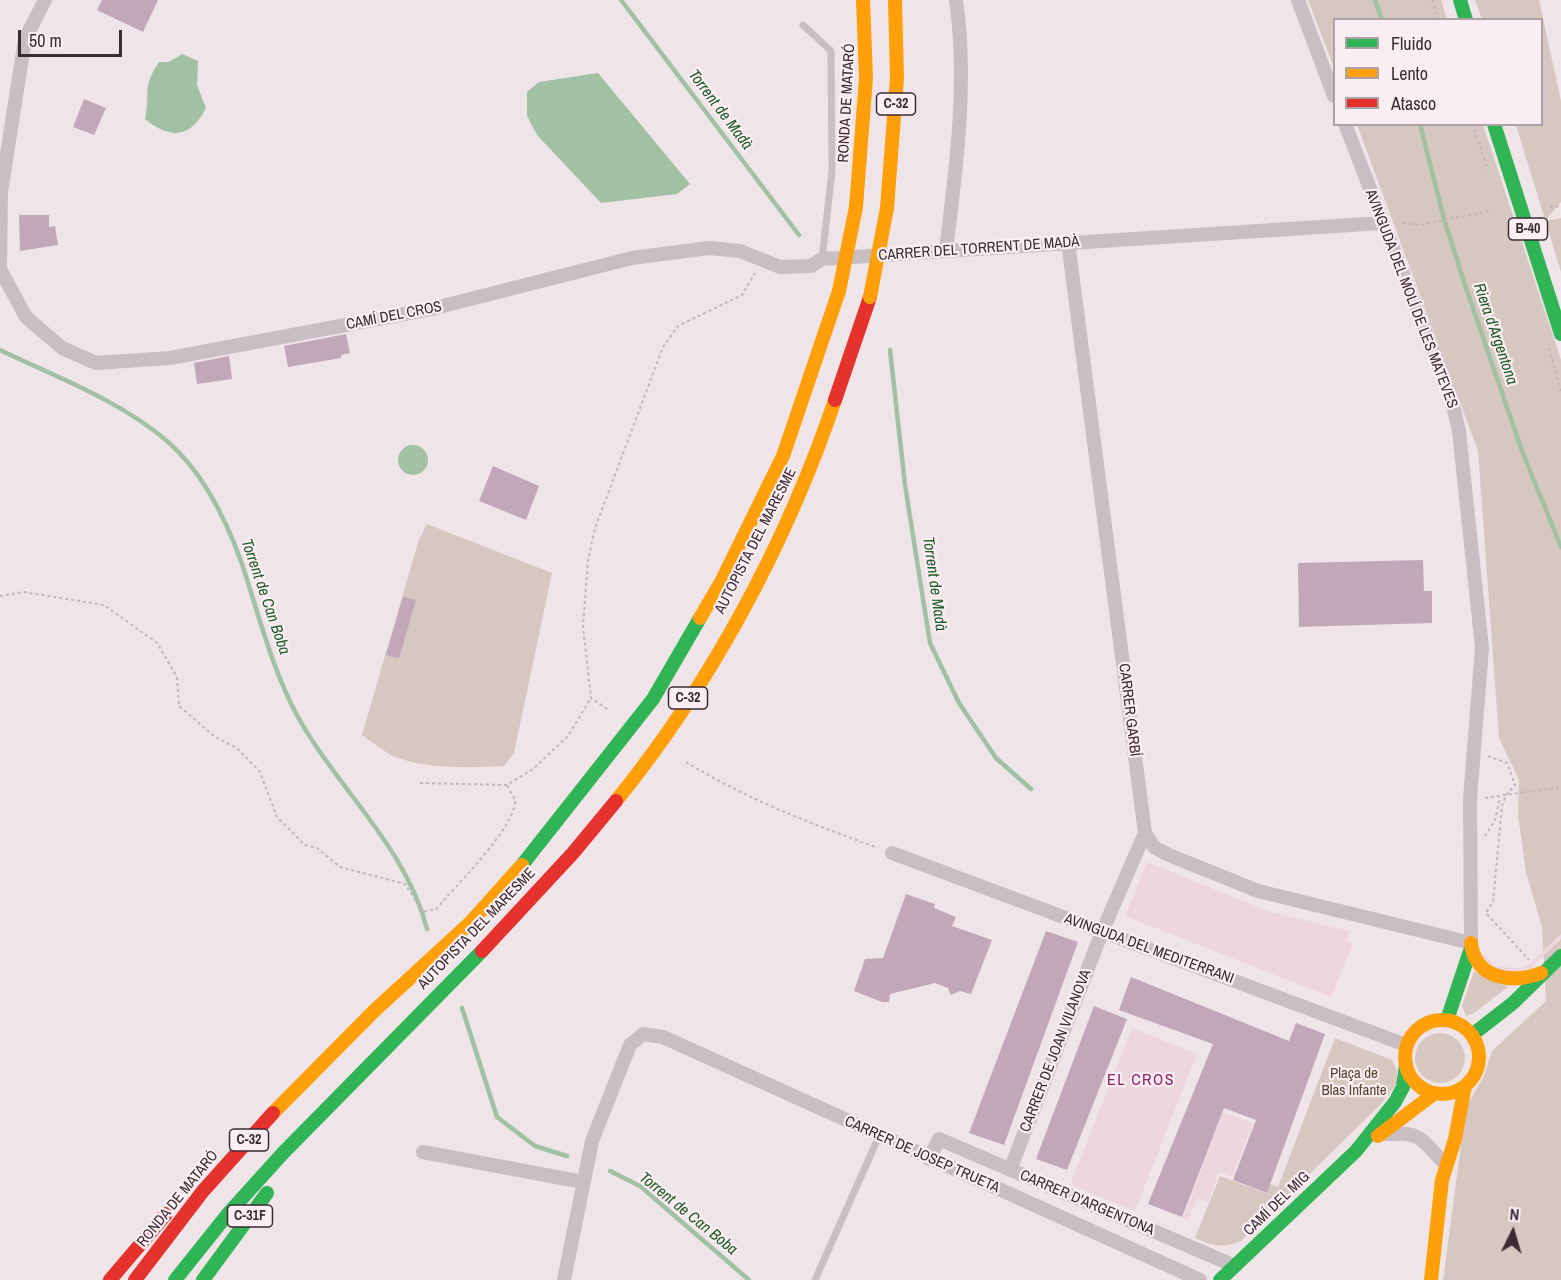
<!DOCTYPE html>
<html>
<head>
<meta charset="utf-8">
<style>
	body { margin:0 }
	#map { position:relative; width:1561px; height:1280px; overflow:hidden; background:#efe5e9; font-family:"Archivo Narrow",sans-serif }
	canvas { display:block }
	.legend { position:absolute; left:1333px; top:18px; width:210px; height:108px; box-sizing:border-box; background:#faeef3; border:2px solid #ada0a7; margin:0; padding:8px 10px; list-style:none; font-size:18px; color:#3a2b34 }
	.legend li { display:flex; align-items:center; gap:12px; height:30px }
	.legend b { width:30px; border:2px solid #ada0a7 }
	.north { position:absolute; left:1483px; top:1202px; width:60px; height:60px; -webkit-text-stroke:4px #faeef3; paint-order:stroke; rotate:5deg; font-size:16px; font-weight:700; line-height:24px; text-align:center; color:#3a2b34 }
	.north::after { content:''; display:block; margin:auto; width:21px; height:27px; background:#3a2b34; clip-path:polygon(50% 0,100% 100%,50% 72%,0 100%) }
	.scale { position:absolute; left:18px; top:30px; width:104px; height:27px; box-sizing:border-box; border:3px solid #3a2b34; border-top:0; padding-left:8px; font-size:18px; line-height:21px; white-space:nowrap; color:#3a2b34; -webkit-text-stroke:4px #faeef3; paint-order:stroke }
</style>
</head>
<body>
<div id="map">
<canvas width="1561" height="1280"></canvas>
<ul class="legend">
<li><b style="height:8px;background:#30b455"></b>Fluido</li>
<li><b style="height:8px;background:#ff9f0a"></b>Lento</li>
<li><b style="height:8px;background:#e5322d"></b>Atasco</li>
</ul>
<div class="north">N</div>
<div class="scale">50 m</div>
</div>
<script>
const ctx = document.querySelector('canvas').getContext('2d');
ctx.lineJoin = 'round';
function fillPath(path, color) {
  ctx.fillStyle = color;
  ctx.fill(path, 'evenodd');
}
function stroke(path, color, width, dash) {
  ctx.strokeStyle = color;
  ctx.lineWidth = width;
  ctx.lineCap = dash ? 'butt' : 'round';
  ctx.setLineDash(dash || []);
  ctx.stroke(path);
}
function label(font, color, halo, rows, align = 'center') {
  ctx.font = font + ' "Archivo Narrow",sans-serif';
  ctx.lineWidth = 4.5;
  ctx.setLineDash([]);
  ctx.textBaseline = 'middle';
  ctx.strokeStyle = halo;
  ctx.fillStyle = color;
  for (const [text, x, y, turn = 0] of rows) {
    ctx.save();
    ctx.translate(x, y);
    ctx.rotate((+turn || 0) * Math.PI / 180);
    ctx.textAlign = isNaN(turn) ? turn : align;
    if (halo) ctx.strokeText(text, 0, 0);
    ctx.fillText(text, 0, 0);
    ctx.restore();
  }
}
fillPath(new Path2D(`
	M 1308,0 L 1441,0 L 1447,19 L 1334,20 L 1334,68 Z
	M 1475,0 L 1539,0 L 1561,101 L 1561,202 L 1545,221 L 1561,218 L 1561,272 L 1516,125 L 1542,124 L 1542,20 L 1482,19 Z
	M 1357,125 L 1483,125 L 1561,360 L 1561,1280 L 1443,1280 L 1466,1107 L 1484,1076 L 1492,1051 L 1546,1001 L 1542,927 L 1526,873 L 1518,815 L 1519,780 L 1499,738 L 1478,451 Z
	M 427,524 L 552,573 L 514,753 L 504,766 C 471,768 423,769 393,756 C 383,751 372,742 362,735 L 419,539 Z
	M 1474,971 L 1508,987 L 1474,1013 L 1466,1016 L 1462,1006 Z
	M1415 1058a25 25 0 1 1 50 0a25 25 0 1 1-50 0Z
	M 1335,1038 L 1392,1060 L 1397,1071 L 1397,1083 L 1382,1103 L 1241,1241 C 1223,1249 1213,1246 1195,1238 L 1220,1176 L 1266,1193 L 1270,1184 L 1278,1187 Z`), '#d7c7c1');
fillPath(new Path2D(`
	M 1147,862 L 1270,912 L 1349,931 L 1346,940 L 1353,943 L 1331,997 L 1125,916 Z
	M 1561,934 L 1561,939 L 1530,969 L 1502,974 L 1480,956 L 1484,955 L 1497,967 L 1521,968 L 1531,963 Z
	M 1132,1028 L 1197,1054 L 1135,1211 L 1070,1185 Z
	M 1223,1112 L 1253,1123 L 1232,1177 L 1219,1172 L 1208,1202 L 1197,1198 L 1188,1220 L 1183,1218 Z`), '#edd6de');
fillPath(new Path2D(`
	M 182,54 L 198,61 L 197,85 L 206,108 C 191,138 171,140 145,119 C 151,92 141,89 159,62 L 169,62 Z
	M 598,73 L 690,184 L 677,194 L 601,203 L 537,135 L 527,116 L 527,92 L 539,82 Z
	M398 460a15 15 0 1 1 30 0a15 15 0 1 1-30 0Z`), '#a1c0a4');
stroke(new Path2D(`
	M 621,0 L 799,235
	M 1375,0 L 1382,20
	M 1420,124 L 1444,219 L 1464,282 L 1522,451 L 1561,547
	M 0,350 C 56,377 119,400 167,441 C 203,472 226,519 242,564 C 259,615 272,670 298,717 C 338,789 406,847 427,929
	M 890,350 L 905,485 L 930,643 L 959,703 L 996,758 L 1031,789
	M 462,1008 L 497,1117 L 535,1146 L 567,1156
	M 610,1171 L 640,1186 L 749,1280`), '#a1c0a4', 4.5);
fillPath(new Path2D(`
	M 102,0 L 158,0 L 143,32 L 97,10 Z
	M 84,99 L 106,108 L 94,135 L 73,127 Z
	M 19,215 L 49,215 L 49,227 L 55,226 L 58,245 L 20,251 Z
	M 346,334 L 350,353 L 341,355 L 341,358 L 288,367 L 284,346 Z
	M 229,356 L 232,379 L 197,384 L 194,363 Z
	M 493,466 L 539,486 L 526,520 L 479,501 Z
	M 1423,560 L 1424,591 L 1432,591 L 1432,623 L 1299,627 L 1298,563 Z
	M 403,597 L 416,600 L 399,658 L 386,655 Z
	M 906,894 L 935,904 L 934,908 L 956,917 L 952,926 L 992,940 L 971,994 L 960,991 L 951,995 L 948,988 L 935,983 L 890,994 L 889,1002 L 882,1002 L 854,991 L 865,959 L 883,958 Z
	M 1046,931 L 1078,942 L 1004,1145 L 969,1133 Z
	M 1131,977 L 1289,1041 L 1296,1023 L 1325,1034 L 1267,1193 L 1233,1180 L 1256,1120 L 1224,1108 L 1182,1217 L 1148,1204 L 1213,1044 L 1119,1010 Z
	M 1094,1006 L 1127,1019 L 1067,1170 L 1036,1159 Z`), '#c2a7b9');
stroke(new Path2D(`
	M 1432,0 L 1439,20
	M 1472,124 L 1488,170
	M 1550,207 L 1561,206
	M 1403,223 L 1420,225 L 1489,211
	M 1549,348 L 1561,392
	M 0,596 L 24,592 L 104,605 L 157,643 L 177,677 L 179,706 L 215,737 L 237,748 L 260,772 L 277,817 L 305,845 L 317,848 L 340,867 L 405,884 L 423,912 L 436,909 C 453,889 516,827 515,801 C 514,796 509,790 507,785
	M 607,709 L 591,698 L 583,626 L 588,560 L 595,528 L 663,347 L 678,326 L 742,295 L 755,273
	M 1488,756 L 1507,763 L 1515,785 L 1506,795 L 1502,806 L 1493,902 L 1486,913 L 1529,960
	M 686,762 C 746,799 812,824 878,848
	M 420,783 L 507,785 L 533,769 L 568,736 L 591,698
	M 1485,798 L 1561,787
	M 1485,836 L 1495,820 L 1500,797`), '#c2b6bc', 2, [3, 3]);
stroke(new Path2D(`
	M 803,25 L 831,51 L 832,171 L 822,259
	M 815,1280 L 879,1136`), '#c9bec3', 7);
stroke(new Path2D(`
	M 1298,0 L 1334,96
	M 1068,242 L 1145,833 L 1154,847 L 1169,855 L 1258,891 L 1471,943 L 1470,799 L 1482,648 L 1459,431 L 1451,397 L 1345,124
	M 946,250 C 956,168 968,82 956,0
	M 0,266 L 1,192 L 25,39 L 45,0
	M 0,269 L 26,317 L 62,348 L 96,363 L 170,358 L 431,309 L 632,258 L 709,248 L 740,251 L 780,267 L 811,266 L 822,259 L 1382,223
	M 892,853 L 1406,1045
	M 1382,1134 C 1418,1133 1417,1133 1441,1160
	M 423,1152 L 583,1182
	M 929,1159 L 939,1139 L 1235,1266
	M 1010,1170 L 1102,932 L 1145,833
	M 564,1280 L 592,1141 L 630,1045 L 643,1034 L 663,1037 L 1200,1280`), '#c9bec3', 14);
stroke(new Path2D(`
	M 1460,0 L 1466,20
	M 1494,124 L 1561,334
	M 522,865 L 653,699 L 700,618
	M 1447,1020 L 1470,951
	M 1472,1035 L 1513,1003 L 1561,956
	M 175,1280 L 227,1215 L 283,1153 L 482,951
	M 203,1280 L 267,1193
	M 1220,1280 L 1356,1151 L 1395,1102 L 1403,1087 L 1406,1065`), '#30b455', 14);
stroke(new Path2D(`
	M 856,207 L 866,78 L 863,0
	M 887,208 L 897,78 L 895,0
	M 700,618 L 721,582 L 783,456 L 839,291
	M 616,801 C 711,684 787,542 835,400
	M 1471,943 C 1475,979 1512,984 1541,973
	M1405 1057a37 37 0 1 1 74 0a37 37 0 1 1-74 0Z
	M 273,1113 L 374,1011 L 470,923 L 522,865
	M 1378,1136 L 1435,1093
	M 1431,1280 L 1442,1180 L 1455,1139 L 1465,1086`), '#ff9f0a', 14);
stroke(new Path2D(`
	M 835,400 L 870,297
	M 482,951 L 573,853 L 616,801
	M 110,1280 L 166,1214
	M 135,1280 L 203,1191 L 273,1113`), '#e5322d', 14);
stroke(new Path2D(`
	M 839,291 L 856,207
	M 870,297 L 887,208`), '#ff9f0a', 14);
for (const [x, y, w] of [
	[896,104,39],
	[1528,229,39],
	[688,698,39],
	[249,1140,39],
	[250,1216,45]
]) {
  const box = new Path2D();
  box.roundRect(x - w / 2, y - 11, w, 22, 4.5);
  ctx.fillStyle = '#faeef3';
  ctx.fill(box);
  stroke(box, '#3a2b34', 1.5);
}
label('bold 14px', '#3a2b34', null, [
	["C-32",896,104],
	["B-40",1528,229],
	["C-32",688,698],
	["C-32",249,1140],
	["C-31F",250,1216]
]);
label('15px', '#3a2b34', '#faeef3', [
	["RONDA DE MATARÓ",847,103,-87],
	["CARRER DEL TORRENT DE MADÀ",979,249,-4],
	["AVINGUDA DEL MOLÍ DE LES MATEVES",1411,299,69],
	["CAMÍ DEL CROS",394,316,-11],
	["AUTOPISTA DEL MARESME",756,541,-63],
	["CARRER GARBÍ",1129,710,83],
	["AUTOPISTA DEL MARESME",477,929,-46],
	["AVINGUDA DEL MEDITERRANI",1149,949,20],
	["CARRER DE JOAN VILANOVA",1056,1051,-69],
	["CARRER DE JOSEP TRUETA",922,1155,24],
	["RONDA DE MATARÓ",178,1199,-51],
	["CARRER D'ARGENTONA",1087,1203,23],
	["CAMÍ DEL MIG",1277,1204,-44]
]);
label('15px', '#58412f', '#faeef3', [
	["Plaça de",1354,1074],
	["Blas Infante",1354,1091]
]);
label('italic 16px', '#215c29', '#faeef3', [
	["Torrent de Madà",720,110,53],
	["Riera d'Argentona",1495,334,71],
	["Torrent de Madà",934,584,82],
	["Torrent de Can Boba",265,597,71],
	["Torrent de Can Boba",688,1214,39]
]);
ctx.letterSpacing = '1.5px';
label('16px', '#88256a', '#faeef3', [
	["EL CROS",1141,1081]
]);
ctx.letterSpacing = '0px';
</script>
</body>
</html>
